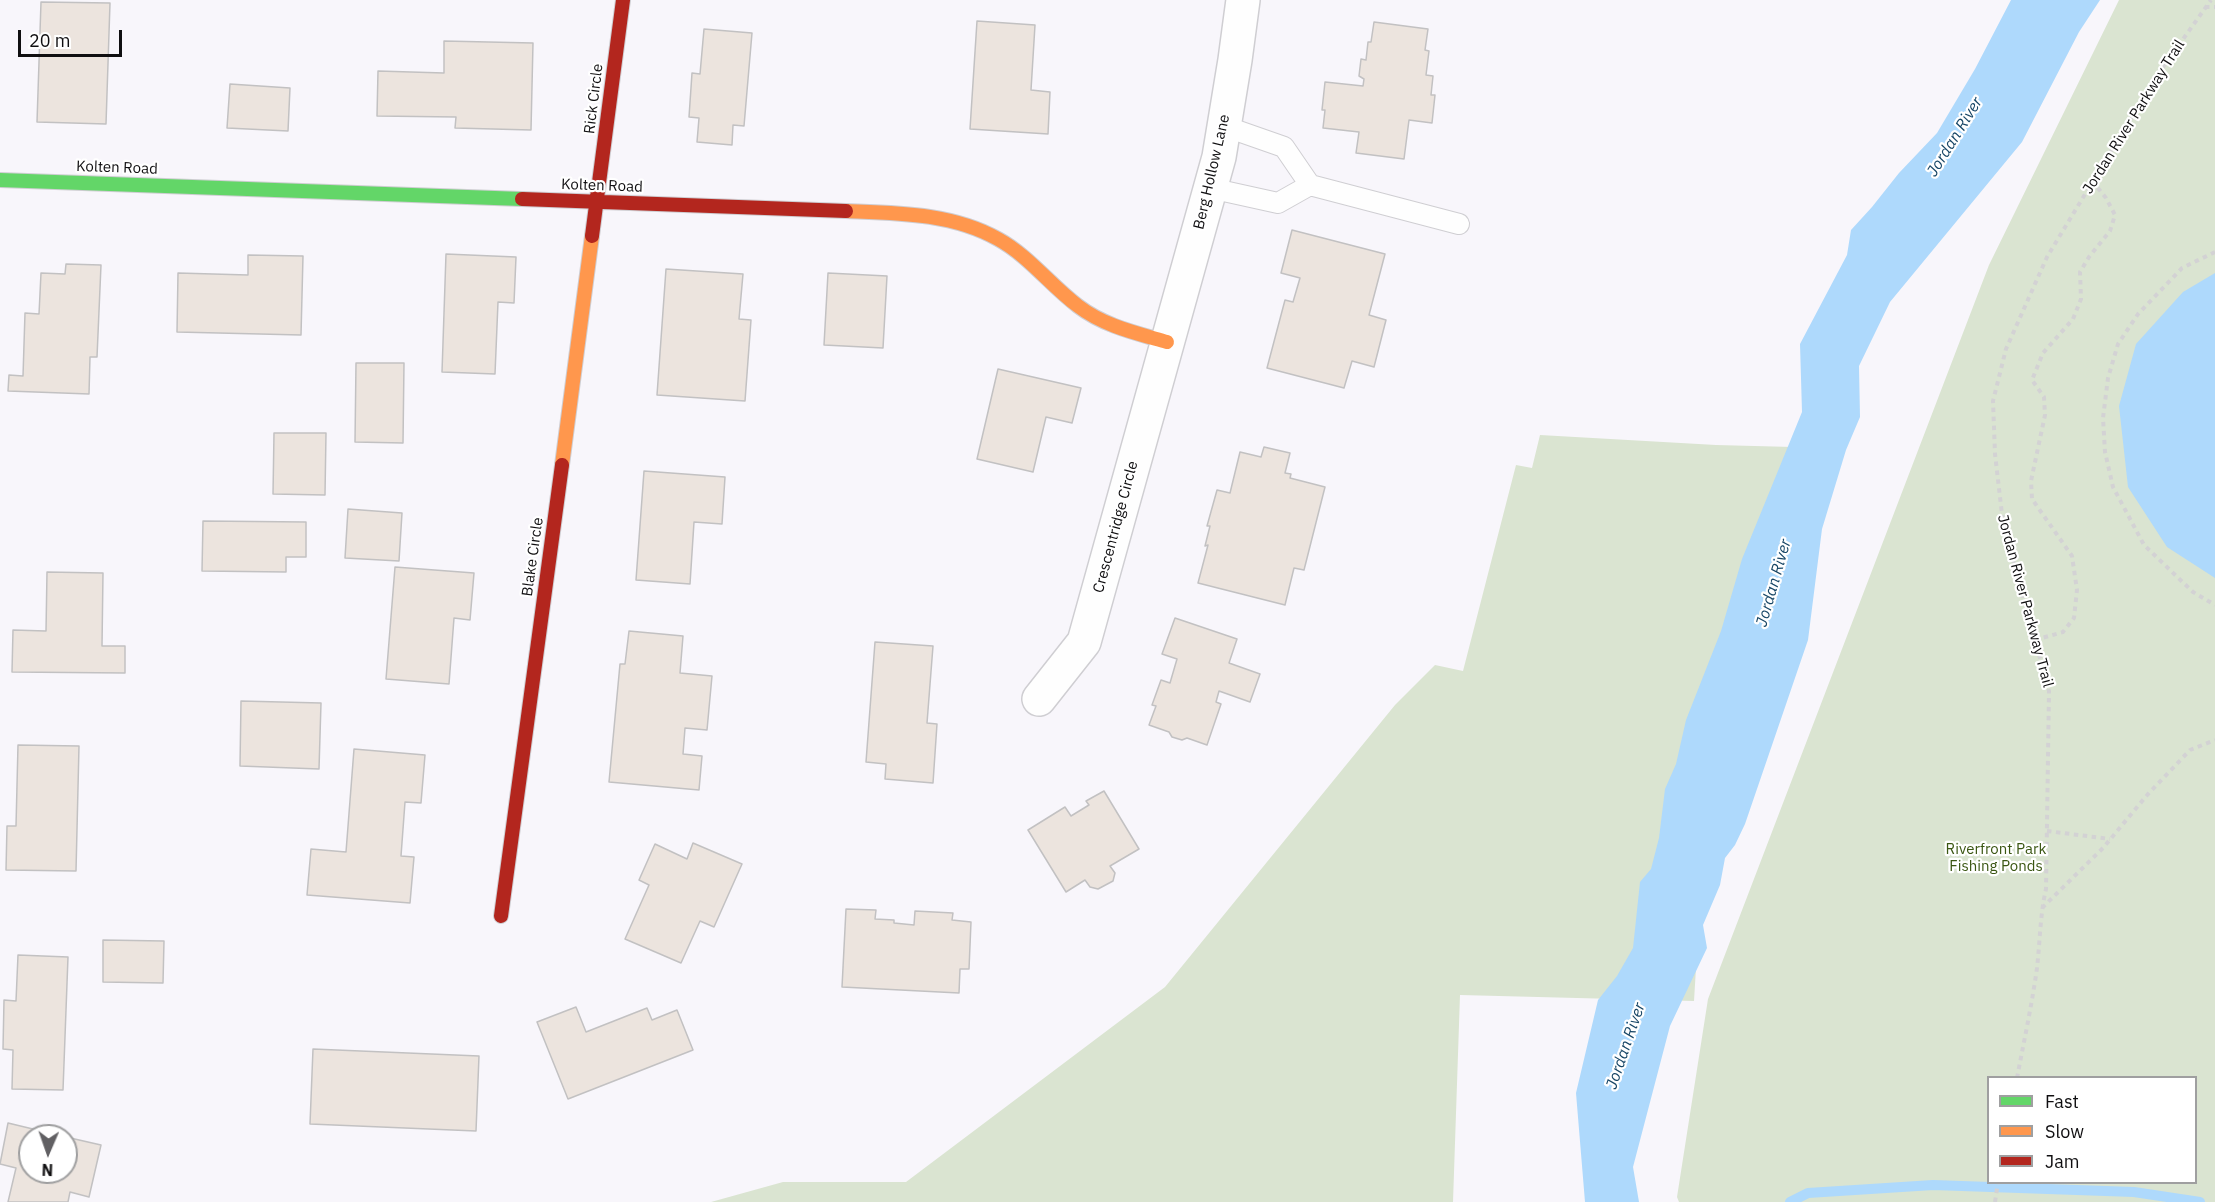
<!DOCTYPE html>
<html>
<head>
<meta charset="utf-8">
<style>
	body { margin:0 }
	#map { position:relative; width:2215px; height:1202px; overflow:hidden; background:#f8f6fb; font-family:"IBM Plex Sans",sans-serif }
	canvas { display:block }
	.legend { position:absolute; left:1987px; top:1076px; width:210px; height:108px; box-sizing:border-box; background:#fff; border:2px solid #9f9fa0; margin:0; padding:8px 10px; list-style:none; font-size:18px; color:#100f11 }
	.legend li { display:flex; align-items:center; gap:12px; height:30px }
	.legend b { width:30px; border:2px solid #9f9fa0 }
	.north { position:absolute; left:18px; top:1124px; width:60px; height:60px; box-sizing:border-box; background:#fff; border:2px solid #9f9fa0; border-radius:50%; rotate:182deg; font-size:16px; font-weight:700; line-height:24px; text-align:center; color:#100f11 }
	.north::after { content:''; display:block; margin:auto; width:21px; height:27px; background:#616063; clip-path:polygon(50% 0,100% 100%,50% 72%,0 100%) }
	.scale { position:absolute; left:18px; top:30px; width:104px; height:27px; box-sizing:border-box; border:3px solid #100f11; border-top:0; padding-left:8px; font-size:18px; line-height:21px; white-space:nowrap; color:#100f11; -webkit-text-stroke:4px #fff; paint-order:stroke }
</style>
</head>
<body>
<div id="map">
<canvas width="2215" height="1202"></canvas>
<ul class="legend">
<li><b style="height:8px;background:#63d668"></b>Fast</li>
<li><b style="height:8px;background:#ff974d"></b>Slow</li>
<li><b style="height:8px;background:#b3261e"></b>Jam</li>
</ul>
<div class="north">N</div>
<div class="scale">20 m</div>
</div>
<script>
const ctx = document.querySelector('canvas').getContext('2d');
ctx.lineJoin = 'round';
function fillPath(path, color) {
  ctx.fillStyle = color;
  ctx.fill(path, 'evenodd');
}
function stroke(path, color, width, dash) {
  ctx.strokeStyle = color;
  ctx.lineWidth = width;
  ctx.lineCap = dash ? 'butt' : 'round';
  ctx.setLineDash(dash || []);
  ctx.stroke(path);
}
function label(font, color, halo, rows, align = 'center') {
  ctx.font = font + ' "IBM Plex Sans",sans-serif';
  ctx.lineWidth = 4.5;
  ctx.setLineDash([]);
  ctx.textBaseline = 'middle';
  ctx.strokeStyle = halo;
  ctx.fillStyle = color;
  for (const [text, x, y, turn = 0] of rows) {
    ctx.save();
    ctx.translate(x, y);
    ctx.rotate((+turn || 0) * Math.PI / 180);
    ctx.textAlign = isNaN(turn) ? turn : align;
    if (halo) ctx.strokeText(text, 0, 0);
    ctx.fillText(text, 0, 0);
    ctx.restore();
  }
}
fillPath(new Path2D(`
	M 2119,0 L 2215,0 L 2215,1202 L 1679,1202 L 1677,1197 L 1708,999 L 1989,265 ZM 1988,1078 L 2196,1078 L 2196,1182 L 1988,1182 Z
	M 1540,435 L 1716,445 L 1793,447 L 1704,836 L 1694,1001 L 1460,995 L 1453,1202 L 711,1202 L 783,1182 L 906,1182 L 1165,987 L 1395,705 L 1435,665 L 1463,671 L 1516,465 L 1532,468 Z`), '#dae4d1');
fillPath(new Path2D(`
	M 2011,0 L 2100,0 L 2079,32 L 2022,142 L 1890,302 L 1859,366 L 1860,417 L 1846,450 L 1822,529 L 1808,640 L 1745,824 L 1735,845 L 1725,858 L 1720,885 L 1703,925 L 1707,948 L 1670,1026 L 1633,1167 L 1639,1202 L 1585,1202 L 1576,1093 L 1598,1000 L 1617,976 L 1633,948 L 1640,882 L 1651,869 L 1659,838 L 1665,789 L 1676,764 L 1686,720 L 1721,631 L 1742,559 L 1802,412 L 1800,344 L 1847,255 L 1851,230 L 1872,207 L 1899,173 L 1937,133 L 1975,69 Z
	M 2215,273 L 2215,578 L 2167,547 L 2128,487 L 2119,406 L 2136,344 L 2183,292 Z`), '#aed9fc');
stroke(new Path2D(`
	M 1790,1202 L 1808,1193 L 1933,1185 L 2134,1192 L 2200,1202`), '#aed9fc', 10);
const building = new Path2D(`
	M 41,2 L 110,3 L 106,124 L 37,122 Z
	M 977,21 L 1035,25 L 1031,90 L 1050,92 L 1048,134 L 970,129 Z
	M 1374,22 L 1428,29 L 1425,50 L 1429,51 L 1426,75 L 1433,76 L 1431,95 L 1435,95 L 1432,123 L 1409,120 L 1404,159 L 1356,153 L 1359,132 L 1323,128 L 1325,110 L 1322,110 L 1325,82 L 1363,86 L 1364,79 L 1359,76 L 1361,59 L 1366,60 L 1368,42 L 1371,42 Z
	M 704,29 L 752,33 L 744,126 L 733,125 L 732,145 L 697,142 L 699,118 L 689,117 L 692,73 L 700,74 Z
	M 444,41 L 533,43 L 531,130 L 455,128 L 456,117 L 377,116 L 378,71 L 444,73 Z
	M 230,84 L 290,88 L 288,131 L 227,128 Z
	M 1292,230 L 1385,254 L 1369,315 L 1386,320 L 1374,367 L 1352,361 L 1344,388 L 1267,368 L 1285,300 L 1293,302 L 1300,278 L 1281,273 Z
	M 446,254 L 516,257 L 514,303 L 498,302 L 495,374 L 442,372 Z
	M 248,255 L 303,256 L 301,335 L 177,332 L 178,273 L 248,275 Z
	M 66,264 L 101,265 L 97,357 L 90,357 L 89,394 L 8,391 L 9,375 L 23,376 L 25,313 L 39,314 L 41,273 L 65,274 Z
	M 666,269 L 743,274 L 739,319 L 751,320 L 745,401 L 657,395 Z
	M 828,273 L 887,276 L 883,348 L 824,345 Z
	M 356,363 L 404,363 L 403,443 L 355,442 Z
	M 998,369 L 1081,388 L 1072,423 L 1046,417 L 1033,472 L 977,459 Z
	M 274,433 L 326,433 L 325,495 L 273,494 Z
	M 1264,447 L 1290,453 L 1285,473 L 1291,474 L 1290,478 L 1325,487 L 1304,570 L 1294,568 L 1285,605 L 1198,583 L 1208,545 L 1205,546 L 1210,526 L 1207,526 L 1217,490 L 1230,493 L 1240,452 L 1261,457 Z
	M 644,471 L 725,477 L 722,524 L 694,522 L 690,584 L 636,580 Z
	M 348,509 L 402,513 L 399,561 L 345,558 Z
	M 203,521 L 306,522 L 306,557 L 286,557 L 286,572 L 202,571 Z
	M 395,567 L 474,573 L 470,620 L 454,618 L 449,684 L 386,679 Z
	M 47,572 L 103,573 L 102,646 L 125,646 L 125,673 L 12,672 L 13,630 L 46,631 Z
	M 1175,618 L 1237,639 L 1229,663 L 1260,674 L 1250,702 L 1219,691 L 1216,702 L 1221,704 L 1207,745 L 1187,738 L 1182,740 L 1172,737 L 1169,732 L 1149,725 L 1156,706 L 1152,705 L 1161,680 L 1170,683 L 1177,659 L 1162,654 Z
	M 629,631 L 683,636 L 680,673 L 712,676 L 707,730 L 685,728 L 683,754 L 702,756 L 699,790 L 609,782 L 620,664 L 625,664 Z
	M 875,642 L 933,646 L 927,723 L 937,724 L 933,783 L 885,779 L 886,764 L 866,762 Z
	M 241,701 L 321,703 L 319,769 L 240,766 Z
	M 18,745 L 79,746 L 76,871 L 6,870 L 7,826 L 16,826 Z
	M 354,749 L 425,755 L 421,803 L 405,802 L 401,856 L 414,857 L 410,903 L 307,895 L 311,849 L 346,852 Z
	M 1104,791 L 1139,849 L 1110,866 L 1115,873 L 1113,881 L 1098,889 L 1090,887 L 1085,880 L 1066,892 L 1028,830 L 1065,807 L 1071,816 L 1089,805 L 1086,801 Z
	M 693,843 L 742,864 L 714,927 L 700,921 L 681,963 L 625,939 L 649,885 L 639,880 L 655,844 L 687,859 Z
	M 846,909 L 876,910 L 875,919 L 894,920 L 894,923 L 914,925 L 915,911 L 953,913 L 952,920 L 971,922 L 969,969 L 960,969 L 959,993 L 842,987 Z
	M 103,940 L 164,941 L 163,983 L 103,982 Z
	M 18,955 L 68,957 L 63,1090 L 12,1089 L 13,1050 L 3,1049 L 4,1000 L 16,1001 Z
	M 576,1007 L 586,1032 L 647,1008 L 652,1020 L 677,1010 L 693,1050 L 568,1099 L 537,1022 Z
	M 313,1049 L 479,1056 L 476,1131 L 310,1124 Z
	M 8,1123 L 62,1136 L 30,1136 L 30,1172 L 66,1172 L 66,1137 L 101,1145 L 89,1197 L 70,1192 L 68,1202 L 8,1202 L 16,1168 L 0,1164 Z`);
fillPath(building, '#ece4de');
stroke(building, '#c2c1c2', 1.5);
const lane = new Path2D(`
	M 1224,126 L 1284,147 L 1310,185
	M 1210,188 L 1278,203 L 1310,185 L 1459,224`);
const street = new Path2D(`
	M 1039,699 L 1084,642 L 1219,157 L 1235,60 L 1243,0`);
const fast = new Path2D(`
	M 0,180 L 522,199`);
const slow = new Path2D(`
	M 846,211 C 897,213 952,213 998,239 C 1029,256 1050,285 1078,306 C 1104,326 1136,333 1167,342
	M 562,465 L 592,236`);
const jam = new Path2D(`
	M 522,199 L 846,211
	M 592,236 L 623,0
	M 501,916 L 562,465`);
stroke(lane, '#cfced2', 22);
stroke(street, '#cfced2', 36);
stroke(fast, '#cfced2', 16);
stroke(slow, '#cfced2', 16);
stroke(jam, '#cfced2', 16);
stroke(new Path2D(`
	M 2205,7 L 2215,7
	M 2215,252 L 2182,268 L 2138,314 L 2118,344 L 2108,378 L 2103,418 L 2105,452 L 2113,487 L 2144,545 L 2193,592 L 2215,605
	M 2035,640 L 2063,632 L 2074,618 L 2077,590 L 2072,556 L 2032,499 L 2031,481 L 2045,415 L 2044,397 L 2032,380 L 2043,353 L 2073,319 L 2081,299 L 2080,272 L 2089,257 L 2110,231 L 2115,215 L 2106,198 L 2093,182
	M 2047,831 L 2110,839
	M 2042,908 L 2103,848 L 2148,794 L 2190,750 L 2215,740
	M 2017,1078 C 2024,1041 2032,1004 2037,968 C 2040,942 2040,915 2046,889 L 2049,691 L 2003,523 L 1995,454 L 1993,401 L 2006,349 L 2047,257 L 2156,77 L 2211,0
	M 1995,1202 L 1998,1182`), '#d3d2d4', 4, [4.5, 4.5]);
stroke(lane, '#fefefe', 20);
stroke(street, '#fefefe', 33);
stroke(fast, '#63d668', 14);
stroke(slow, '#ff974d', 14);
stroke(jam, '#b3261e', 14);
label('15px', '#100f11', '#fff', [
	["Rick Circle",594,99,-83],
	["Jordan River Parkway Trail",2134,117,-58],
	["Kolten Road",117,168,2],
	["Berg Hollow Lane",1212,172,-77],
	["Kolten Road",602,186,2],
	["Crescentridge Circle",1116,527,-75],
	["Blake Circle",533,557,-82],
	["Jordan River Parkway Trail",2025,601,75]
]);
label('15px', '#3a5612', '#fff', [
	["Riverfront Park",1996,850],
	["Fishing Ponds",1996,867]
]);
label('italic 16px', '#174666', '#fff', [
	["Jordan River",1955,137,-58],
	["Jordan River",1774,583,-74],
	["Jordan River",1626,1046,-71]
]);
</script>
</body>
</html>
